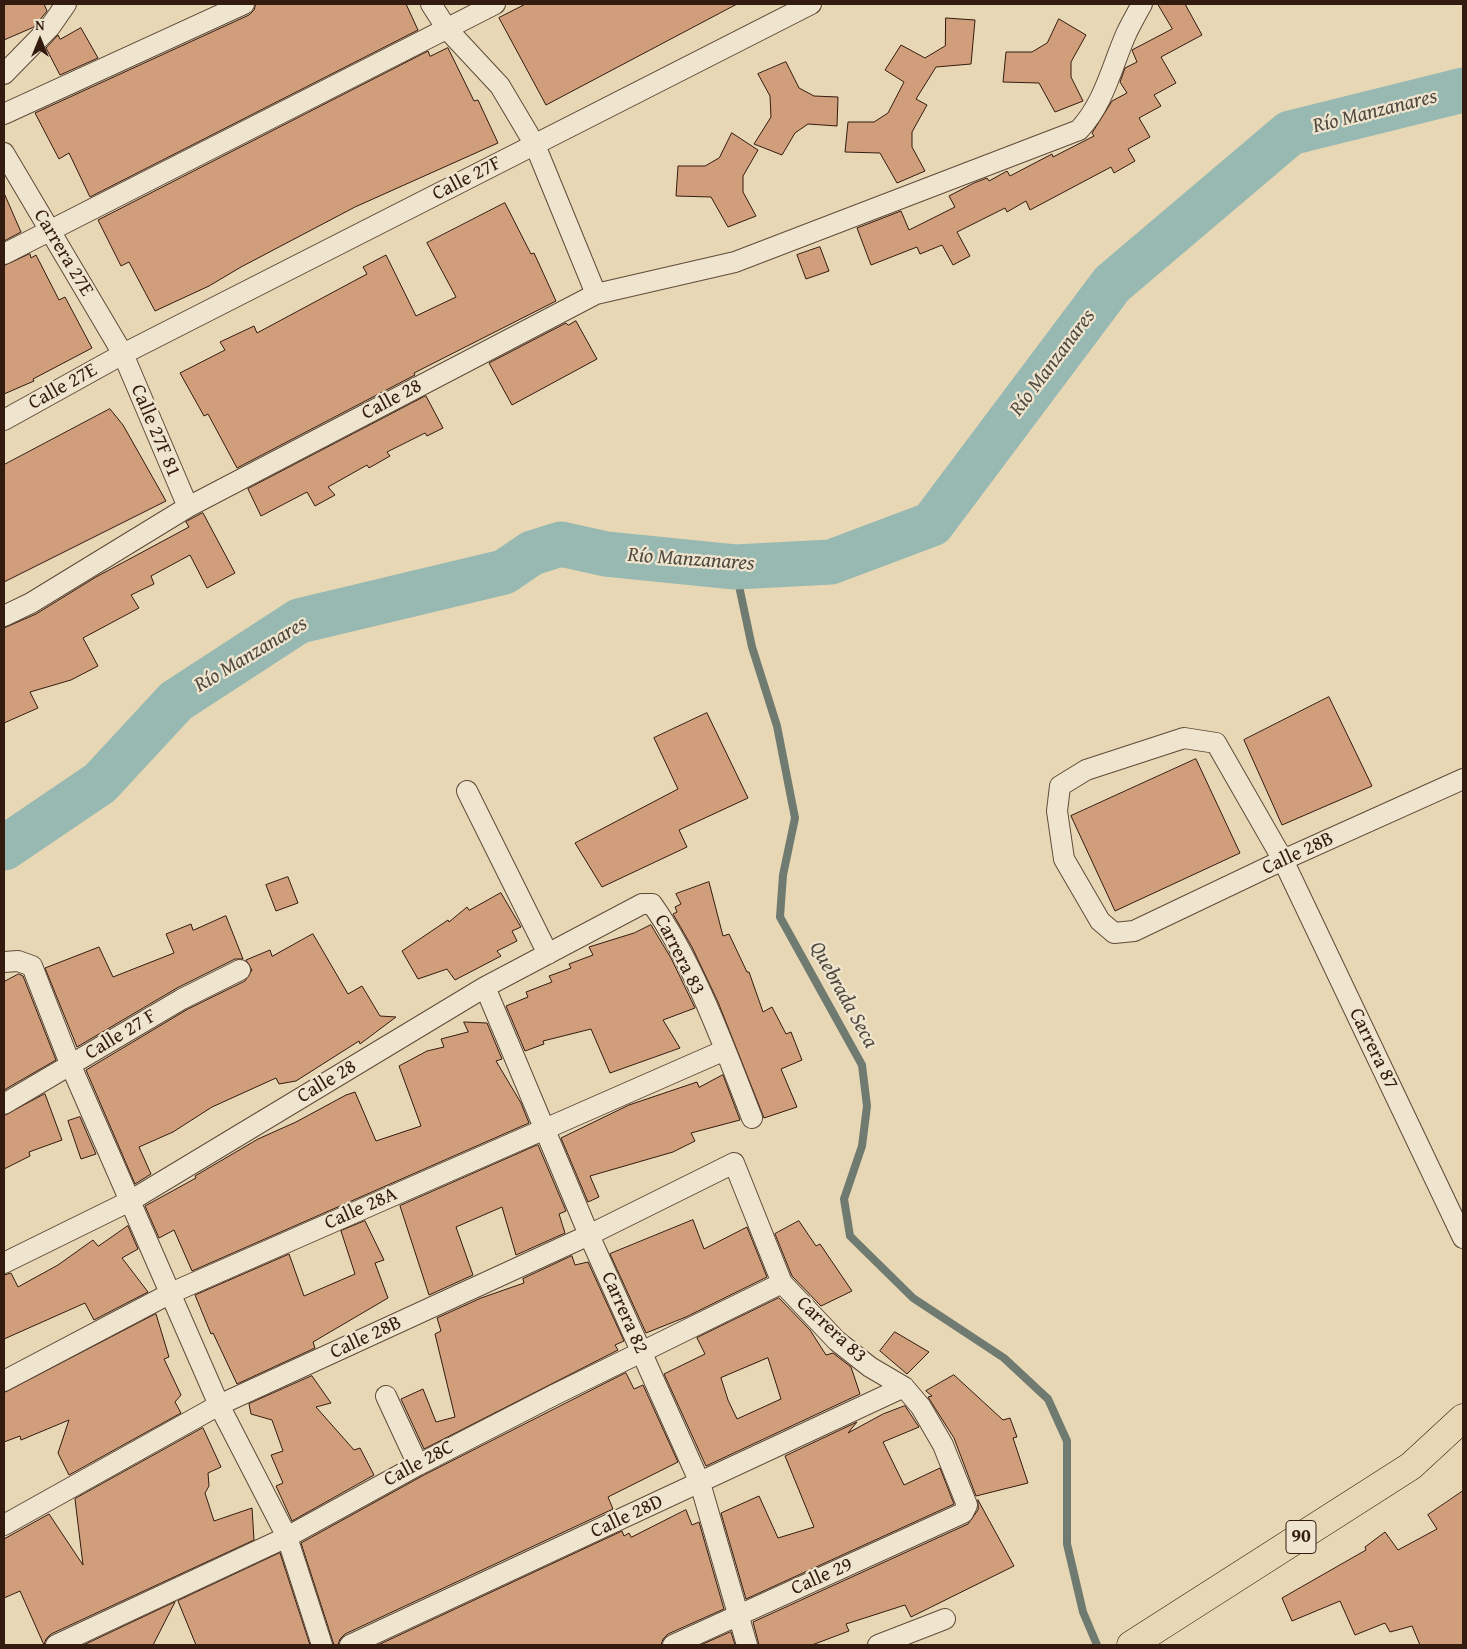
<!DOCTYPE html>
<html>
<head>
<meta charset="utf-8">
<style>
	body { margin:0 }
	#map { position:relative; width:1467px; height:1649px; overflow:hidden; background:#e7d7b4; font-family:"Gentium Book Plus",serif }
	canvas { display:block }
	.frame { position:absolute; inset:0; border:5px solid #331b10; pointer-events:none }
	.north { position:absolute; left:15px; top:15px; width:50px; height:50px; -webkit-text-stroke:4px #efe5ce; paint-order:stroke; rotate:0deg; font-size:14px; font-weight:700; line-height:20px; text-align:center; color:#331b10 }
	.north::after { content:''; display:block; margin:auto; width:18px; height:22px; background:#331b10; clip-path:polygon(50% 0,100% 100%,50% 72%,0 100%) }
</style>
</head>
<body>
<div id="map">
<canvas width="1467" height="1649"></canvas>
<div class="frame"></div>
<div class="north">N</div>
</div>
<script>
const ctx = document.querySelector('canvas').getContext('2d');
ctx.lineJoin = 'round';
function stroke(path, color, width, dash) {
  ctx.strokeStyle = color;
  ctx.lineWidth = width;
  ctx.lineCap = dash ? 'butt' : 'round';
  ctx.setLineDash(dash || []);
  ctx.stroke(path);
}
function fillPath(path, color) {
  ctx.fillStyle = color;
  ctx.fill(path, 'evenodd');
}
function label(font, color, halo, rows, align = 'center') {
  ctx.font = font + ' "Gentium Book Plus",serif';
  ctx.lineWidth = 4.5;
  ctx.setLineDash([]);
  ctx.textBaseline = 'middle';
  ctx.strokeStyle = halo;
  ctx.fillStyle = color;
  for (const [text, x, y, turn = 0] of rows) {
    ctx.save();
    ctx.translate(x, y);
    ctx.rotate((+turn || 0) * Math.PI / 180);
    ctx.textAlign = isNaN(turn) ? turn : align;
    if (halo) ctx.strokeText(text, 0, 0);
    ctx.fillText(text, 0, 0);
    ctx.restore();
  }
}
stroke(new Path2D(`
	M 735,567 L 752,647 L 777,726 L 795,818 L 783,875 L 780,917 L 862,1065 L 867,1106 L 862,1146 L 844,1199 L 850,1236 L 913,1298 L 1004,1358 L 1048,1399 L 1067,1441 L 1067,1544 L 1083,1612 L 1097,1645`), '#6f7a71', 8);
stroke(new Path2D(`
	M 4,848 L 100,783 L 176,701 L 299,621 L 504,572 L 532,553 L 561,544 L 606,554 L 735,567 L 831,562 L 932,524 L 1112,284 L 1290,133 L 1463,90`), '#97b9b2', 45);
const building = new Path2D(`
	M 4,4 L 44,4 L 47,11 L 34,27 L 4,40 Z
	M 256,4 L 406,4 L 418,30 L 90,197 L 69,153 L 59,159 L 35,113 L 249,15 L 254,10 Z
	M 526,4 L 737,4 L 546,105 L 499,18 Z
	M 1158,4 L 1185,4 L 1202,35 L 1161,57 L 1176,83 L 1154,95 L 1161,106 L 1139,118 L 1150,137 L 1128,149 L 1135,161 L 1114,173 L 1111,167 L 1030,210 L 1026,201 L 1007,212 L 1005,208 L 957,232 L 970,256 L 953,265 L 942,245 L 920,254 L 917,247 L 871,265 L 857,228 L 901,211 L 909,230 L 955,207 L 949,196 L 974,183 L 987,178 L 989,181 L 1007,171 L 1010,176 L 1052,154 L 1053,157 L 1094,136 L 1092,133 L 1112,101 L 1127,93 L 1120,82 L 1125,68 L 1137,62 L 1132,50 L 1172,29 Z
	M 946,18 L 975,20 L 971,64 L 936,67 L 916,99 L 927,105 L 912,132 L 912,147 L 925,171 L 897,183 L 880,153 L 845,152 L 848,122 L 874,122 L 888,113 L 904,82 L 885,70 L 901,45 L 925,58 L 945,46 Z
	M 1059,19 L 1086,35 L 1071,62 L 1071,77 L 1083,101 L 1055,112 L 1039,83 L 1003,82 L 1006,52 L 1032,52 L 1047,43 Z
	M 81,28 L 98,58 L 60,75 L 46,48 L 58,35 L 60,39 Z
	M 448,48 L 474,101 L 478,100 L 498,143 L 355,207 L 241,267 L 209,286 L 155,311 L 129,262 L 121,266 L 98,220 L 428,51 L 430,56 Z
	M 786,62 L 799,88 L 814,96 L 838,97 L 837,126 L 808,124 L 795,133 L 782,155 L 754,144 L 771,117 L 770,96 L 758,74 Z
	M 732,133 L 758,150 L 743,176 L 743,192 L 756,216 L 728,227 L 711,197 L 676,196 L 678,166 L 705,166 L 719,158 Z
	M 4,193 L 21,232 L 4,241 Z
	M 505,203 L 531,254 L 534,253 L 556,301 L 414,373 L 415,375 L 237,468 L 208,414 L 204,416 L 180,373 L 225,350 L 220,342 L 254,326 L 257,333 L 367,274 L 363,267 L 386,255 L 416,316 L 456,297 L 427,243 Z
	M 820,247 L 829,271 L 806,279 L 797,255 Z
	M 30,254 L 31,258 L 36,255 L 59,300 L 65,297 L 92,348 L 33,379 L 34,381 L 4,394 L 4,266 Z
	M 576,321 L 597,359 L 512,405 L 489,363 L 566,323 L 568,325 Z
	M 426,396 L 443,428 L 427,436 L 425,433 L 387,452 L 390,456 L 369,468 L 367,465 L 328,487 L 335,495 L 315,506 L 307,492 L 261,516 L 248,489 Z
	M 110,409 L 123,425 L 166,501 L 4,582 L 4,465 Z
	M 203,513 L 235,573 L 207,588 L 190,555 L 151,576 L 154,584 L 131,595 L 139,608 L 83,638 L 98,666 L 71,680 L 30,692 L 38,708 L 4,723 L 4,628 L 36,614 L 96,577 L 189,527 L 186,522 Z
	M 1329,697 L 1372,786 L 1282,825 L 1244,740 Z
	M 707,713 L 748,798 L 679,830 L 687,847 L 602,887 L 575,843 L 678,789 L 654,738 Z
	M 1196,759 L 1240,853 L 1115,911 L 1071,816 Z
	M 288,877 L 298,903 L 276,911 L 266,885 Z
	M 709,882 L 723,936 L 729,934 L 747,972 L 749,972 L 763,1012 L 772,1007 L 786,1034 L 791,1032 L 802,1060 L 781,1069 L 797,1107 L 764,1118 L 718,1002 L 692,947 L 673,914 L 677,912 L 675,907 L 681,904 L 676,894 Z
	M 501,893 L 521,927 L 512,931 L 517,941 L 497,951 L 501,956 L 455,980 L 447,969 L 418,979 L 402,951 L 448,920 L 449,922 L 467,907 L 469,910 Z
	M 226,916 L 243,959 L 235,959 L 177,988 L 77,1047 L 45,968 L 99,947 L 113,977 L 174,953 L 166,934 L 191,924 L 193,930 Z
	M 651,925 L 671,958 L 695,1008 L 663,1020 L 680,1048 L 610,1073 L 591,1029 L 543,1041 L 544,1044 L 525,1051 L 506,1006 L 528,997 L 526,992 L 552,982 L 549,976 L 571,968 L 569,964 L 593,955 L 589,947 L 634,933 Z
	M 313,934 L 348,994 L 362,986 L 380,1016 L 396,1017 L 360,1044 L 359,1041 L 296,1081 L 279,1084 L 276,1078 L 212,1107 L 173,1132 L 139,1147 L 151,1174 L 135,1184 L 86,1070 L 188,1009 L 245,981 L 252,970 L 246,960 L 270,950 L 272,956 Z
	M 19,974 L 23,976 L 56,1060 L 4,1090 L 4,982 Z
	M 464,1022 L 487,1023 L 502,1059 L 496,1061 L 521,1103 L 529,1123 L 192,1271 L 174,1230 L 159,1238 L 145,1206 L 196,1178 L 195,1176 L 258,1139 L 296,1122 L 346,1095 L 355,1092 L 376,1141 L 421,1126 L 399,1066 L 427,1051 L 444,1047 L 441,1039 L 468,1032 Z
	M 723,1075 L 740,1120 L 691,1133 L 695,1141 L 673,1152 L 590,1176 L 599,1197 L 588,1202 L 561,1138 L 629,1105 L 697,1082 L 699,1087 Z
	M 45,1094 L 62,1140 L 29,1152 L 30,1156 L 4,1169 L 4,1116 Z
	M 80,1117 L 96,1154 L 81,1159 L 68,1121 Z
	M 538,1145 L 566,1211 L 559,1214 L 565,1233 L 516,1255 L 502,1207 L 456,1227 L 473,1275 L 429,1295 L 400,1206 Z
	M 693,1220 L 704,1249 L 747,1227 L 767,1277 L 686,1317 L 646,1333 L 610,1254 Z
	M 365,1221 L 384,1260 L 375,1263 L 388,1298 L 313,1342 L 315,1348 L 237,1384 L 213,1333 L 211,1334 L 195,1295 L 289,1254 L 304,1296 L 355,1274 L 341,1231 Z
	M 799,1221 L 816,1246 L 820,1244 L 852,1291 L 821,1306 L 792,1276 L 775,1234 Z
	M 128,1226 L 138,1249 L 122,1258 L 148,1292 L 94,1320 L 85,1303 L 4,1339 L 4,1275 L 11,1273 L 18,1287 L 58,1265 L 93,1240 L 98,1246 Z
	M 572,1256 L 575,1265 L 588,1262 L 624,1341 L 615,1345 L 618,1350 L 424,1449 L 401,1399 L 423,1389 L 436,1422 L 455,1417 L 435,1334 L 441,1331 L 437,1318 L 481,1298 L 524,1283 L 523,1279 Z
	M 779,1298 L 810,1330 L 826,1355 L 833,1353 L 851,1367 L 860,1394 L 706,1466 L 664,1374 L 705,1354 L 697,1338 ZM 768,1358 L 781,1399 L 737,1419 L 728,1400 L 721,1378 Z
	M 156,1314 L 169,1357 L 164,1359 L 181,1395 L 175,1402 L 181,1413 L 69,1475 L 58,1453 L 69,1420 L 21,1440 L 20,1436 L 4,1442 L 4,1393 Z
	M 895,1332 L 929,1352 L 907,1374 L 880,1351 Z
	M 626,1373 L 634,1389 L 643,1385 L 678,1462 L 608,1497 L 613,1509 L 345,1634 L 340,1639 L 338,1645 L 334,1645 L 301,1543 L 424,1475 Z
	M 954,1375 L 1003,1420 L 1010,1418 L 1017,1437 L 1013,1438 L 1028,1483 L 976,1496 L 954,1438 L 928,1397 L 932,1396 L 926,1391 Z
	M 312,1376 L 331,1403 L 316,1407 L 354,1450 L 360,1448 L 374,1475 L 292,1521 L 276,1486 L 283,1483 L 271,1455 L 283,1451 L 272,1420 L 251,1414 L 249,1404 Z
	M 905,1406 L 919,1427 L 883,1442 L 904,1485 L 940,1468 L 954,1504 L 746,1599 L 721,1513 L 759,1496 L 778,1538 L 814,1527 L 785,1456 L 857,1422 L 848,1433 L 883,1414 Z
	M 203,1428 L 221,1467 L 208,1473 L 209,1486 L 205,1493 L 214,1521 L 252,1508 L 254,1540 L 51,1634 L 46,1639 L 44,1645 L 20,1591 L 4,1598 L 4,1539 L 49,1514 L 83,1565 L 75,1499 Z
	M 1463,1491 L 1463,1645 L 1420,1645 L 1412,1626 L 1390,1632 L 1385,1623 L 1355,1635 L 1340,1601 L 1292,1621 L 1282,1598 L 1366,1550 L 1365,1547 L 1385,1532 L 1398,1550 L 1437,1529 L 1428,1515 Z
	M 978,1500 L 1014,1566 L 911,1617 L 905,1605 L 846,1624 L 849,1631 L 812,1645 L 759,1645 L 753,1622 L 968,1524 L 978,1510 Z
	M 686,1510 L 692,1525 L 699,1522 L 724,1609 L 668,1634 L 663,1639 L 661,1645 L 378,1645 L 622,1531 L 624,1536 L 629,1533 L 631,1537 Z
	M 280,1553 L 310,1645 L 196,1645 L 178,1601 Z
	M 175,1602 L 153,1645 L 84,1645 Z
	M 731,1632 L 735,1645 L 701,1645 Z`);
fillPath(building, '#d19e7b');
stroke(building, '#331b10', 1);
const minor = new Path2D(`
	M 431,4 L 447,29 L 500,86 L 535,145 L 596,294
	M 4,74 L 50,27 L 66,4
	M 4,114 L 244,4
	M 4,153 L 123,354 L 188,507
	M 4,254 L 495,4
	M 4,420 L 123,354 L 811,4
	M 4,616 L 31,603 L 188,507 L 596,294 L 735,262 L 1079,130 C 1105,102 1112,65 1127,32 C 1132,22 1137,13 1142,4
	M 1463,779 L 1283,860 L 1134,931 L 1114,933 L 1100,921 L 1064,859 L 1057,811 L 1060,786 L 1086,770 L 1184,738 L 1216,743 L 1283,860 L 1463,1238
	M 467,791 L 548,954
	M 4,962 L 18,961 L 32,966 L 71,1066 L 219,1405 L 287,1537 L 322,1645
	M 485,987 L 589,1235 L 700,1483 L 747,1645
	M 4,1104 L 182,999 L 240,970
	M 4,1263 L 130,1201 L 485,987 L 642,904 L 652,904 C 694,963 725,1049 752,1118
	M 4,1381 L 171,1293 L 725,1050
	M 386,1396 L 418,1465
	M 4,1525 L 219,1405 L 589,1235 L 734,1163 L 782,1283 L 837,1341 L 870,1367 L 904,1387 L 921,1407 L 943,1445 L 967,1505 L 963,1513 L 673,1645
	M 56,1645 L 287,1537 L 418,1465 L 554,1395 L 782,1283
	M 350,1645 L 904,1387
	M 878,1645 L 945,1619`);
const trunk = new Path2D(`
	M 1131,1645 L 1411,1466 L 1463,1418`);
stroke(minor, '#604a39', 22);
stroke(trunk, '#331b10', 29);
stroke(minor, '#efe5ce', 20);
stroke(trunk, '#e7d7b4', 28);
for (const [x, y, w] of [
	[1301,1537,30]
]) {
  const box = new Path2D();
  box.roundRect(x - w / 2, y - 16.5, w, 33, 4);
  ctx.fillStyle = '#efe5ce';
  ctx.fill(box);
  stroke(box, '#331b10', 1);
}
label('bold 19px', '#331b10', null, [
	["90",1301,1537]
]);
label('20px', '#331b10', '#efe5ce', [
	["Calle 27F",467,179,-27],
	["Carrera 27E",63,253,59],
	["Calle 27E",63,387,-29],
	["Calle 28",392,400,-28],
	["Calle 27F 81",155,431,67],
	["Calle 28B",1298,854,-25],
	["Carrera 83",679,955,63],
	["Calle 27 F",121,1035,-31],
	["Carrera 87",1373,1049,64],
	["Calle 28",327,1082,-31],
	["Calle 28A",361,1209,-24],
	["Carrera 82",624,1313,66],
	["Carrera 83",831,1330,43],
	["Calle 28B",366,1338,-25],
	["Calle 28C",419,1464,-28],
	["Calle 28D",627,1517,-25],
	["Calle 29",822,1577,-24]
]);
label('italic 21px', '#514a41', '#efe5ce', [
	["Río Manzanares",1375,112,-14],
	["Río Manzanares",1053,363,-53],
	["Río Manzanares",691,560,4],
	["Río Manzanares",251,655,-31],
	["Quebrada Seca",843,995,61]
]);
</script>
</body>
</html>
